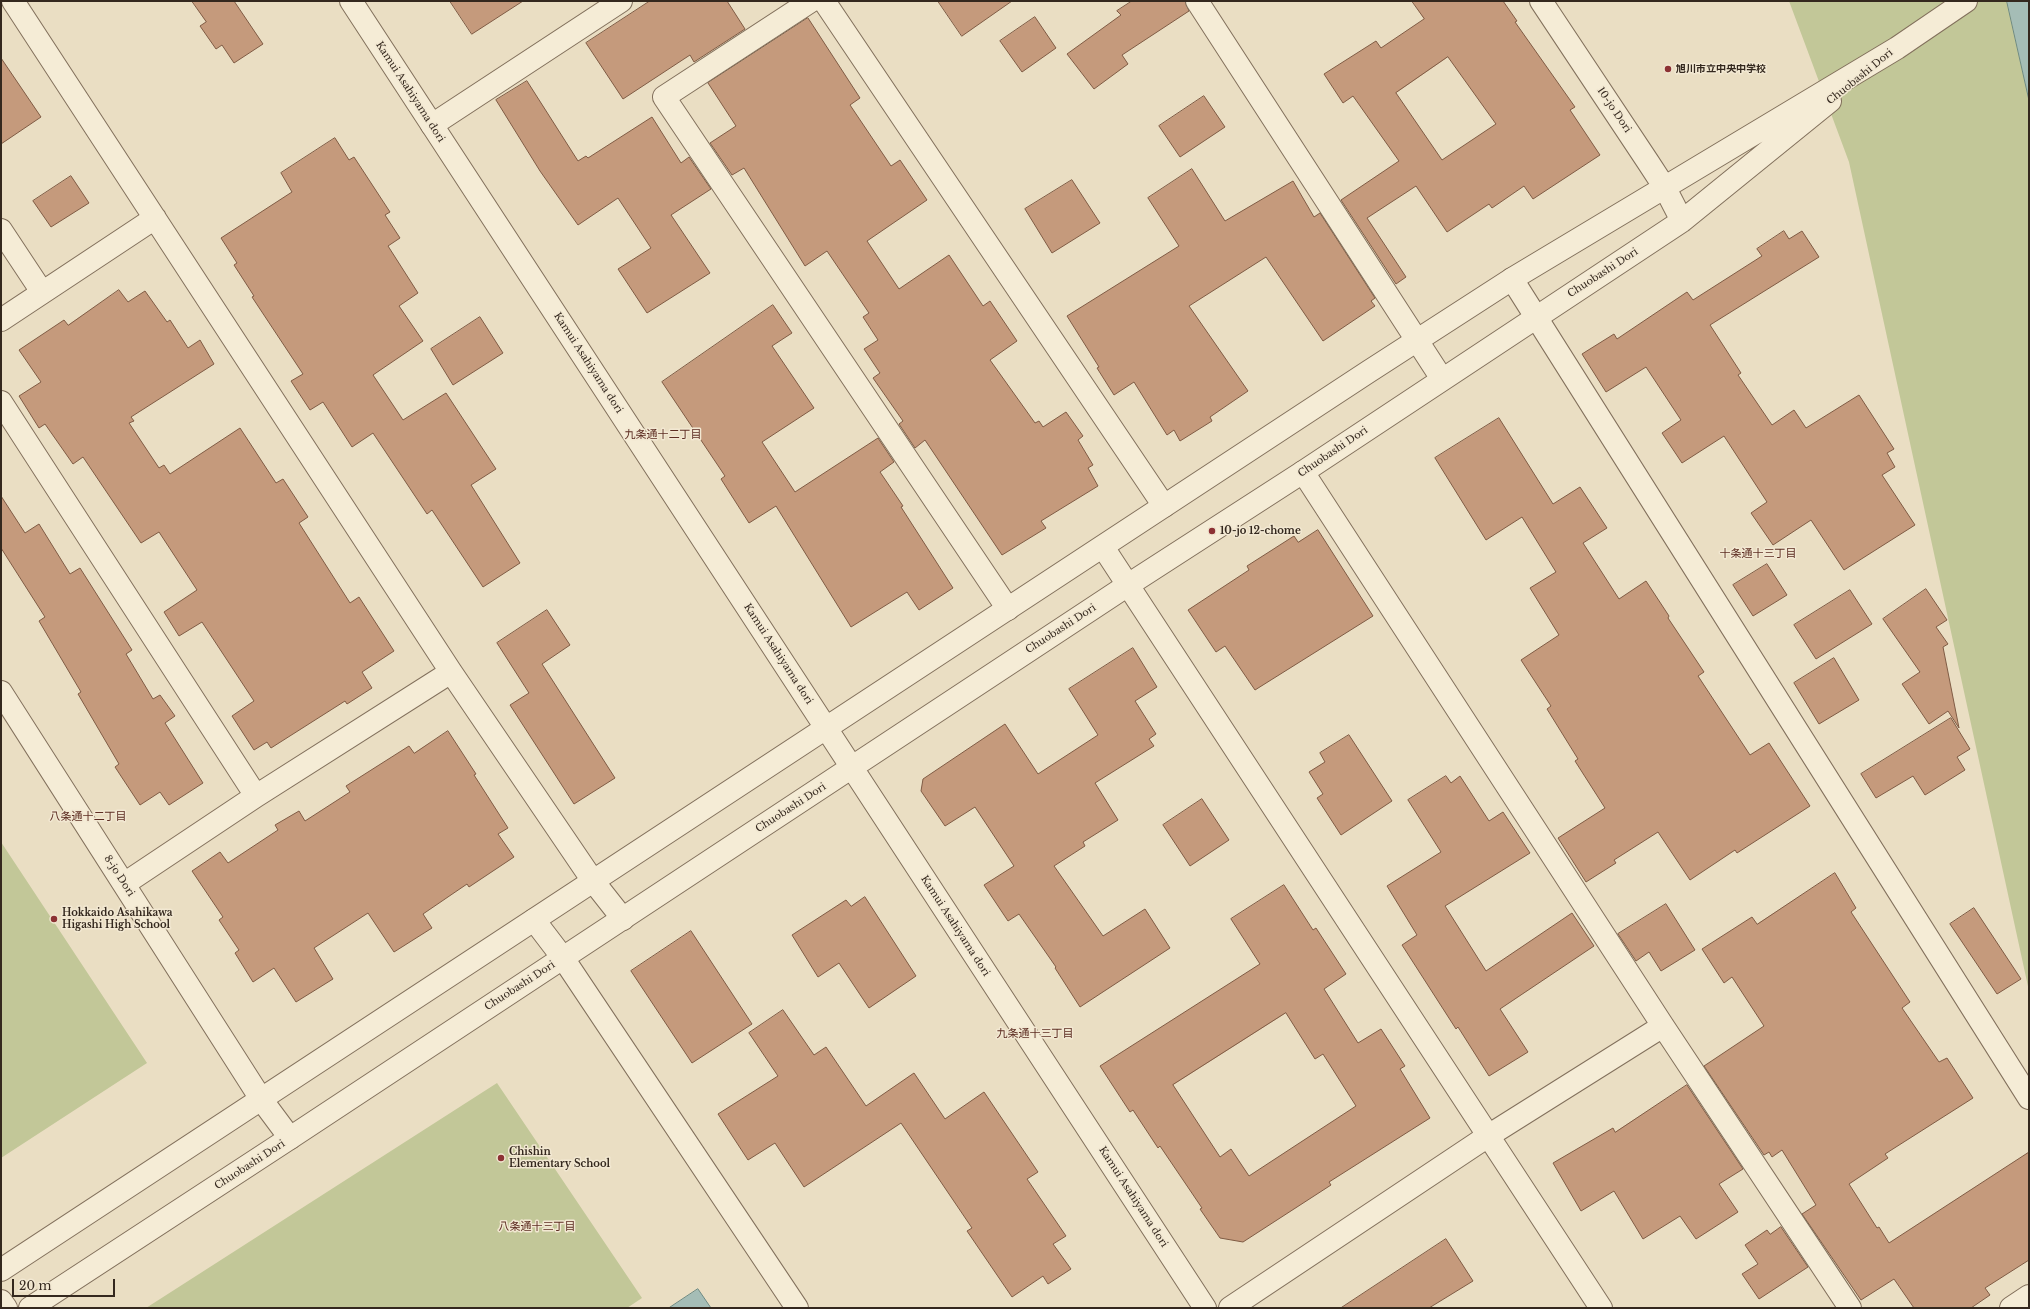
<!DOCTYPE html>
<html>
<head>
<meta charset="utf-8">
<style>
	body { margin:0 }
	#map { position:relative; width:2030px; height:1309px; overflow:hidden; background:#eadec3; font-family:"Libre Baskerville",serif }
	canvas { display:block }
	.frame { position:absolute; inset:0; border:2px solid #34281e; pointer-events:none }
	.scale { position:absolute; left:12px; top:1279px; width:103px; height:18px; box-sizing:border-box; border:2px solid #34281e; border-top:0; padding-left:5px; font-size:12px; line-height:14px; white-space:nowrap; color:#34281e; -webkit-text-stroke:3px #f2e8d2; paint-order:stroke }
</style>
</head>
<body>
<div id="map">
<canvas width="2030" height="1309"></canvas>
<div class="frame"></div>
<div class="scale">20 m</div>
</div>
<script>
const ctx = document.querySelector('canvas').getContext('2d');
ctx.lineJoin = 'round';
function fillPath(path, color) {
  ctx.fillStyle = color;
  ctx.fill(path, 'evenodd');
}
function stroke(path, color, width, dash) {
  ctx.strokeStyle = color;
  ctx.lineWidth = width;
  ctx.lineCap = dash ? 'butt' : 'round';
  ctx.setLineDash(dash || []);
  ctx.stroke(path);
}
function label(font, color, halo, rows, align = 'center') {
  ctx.font = font + ' "Libre Baskerville","Noto Sans JP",serif';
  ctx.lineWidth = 3;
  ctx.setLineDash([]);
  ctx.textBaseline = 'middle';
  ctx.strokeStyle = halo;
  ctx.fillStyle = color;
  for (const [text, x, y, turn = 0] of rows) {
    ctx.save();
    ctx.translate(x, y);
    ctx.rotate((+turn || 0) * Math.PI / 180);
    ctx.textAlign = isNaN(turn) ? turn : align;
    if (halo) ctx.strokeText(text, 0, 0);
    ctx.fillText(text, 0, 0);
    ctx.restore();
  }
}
fillPath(new Path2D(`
	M 1789,1 L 2007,1 L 2029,100 L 2029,991 L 1849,162 Z
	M 1,842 L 147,1063 L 1,1158 Z
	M 497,1083 L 642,1298 L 627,1308 L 146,1308 Z`), '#c2c798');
const water = new Path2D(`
	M 2007,1 L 2029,1 L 2029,100 Z
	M 698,1289 L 711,1308 L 669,1308 Z`);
fillPath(water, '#a5bdb6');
stroke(water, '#6d8a83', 1);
const building = new Path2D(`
	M 192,1 L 234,1 L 263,44 L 234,63 L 222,45 L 216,49 L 200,26 L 206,22 Z
	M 450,1 L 523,1 L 472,34 Z
	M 650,1 L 727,1 L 745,29 L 694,62 L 690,55 L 623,99 L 586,43 Z
	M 938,1 L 1012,1 L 962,36 Z
	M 1132,1 L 1185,1 L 1189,11 L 1122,55 L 1128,64 L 1094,89 L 1067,54 L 1121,15 L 1117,11 Z
	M 1412,1 L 1503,1 L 1517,21 L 1515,22 L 1575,107 L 1570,110 L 1600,155 L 1533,199 L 1524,186 L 1492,208 L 1489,204 L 1447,232 L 1416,186 L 1367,218 L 1406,277 L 1396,284 L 1341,200 L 1399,161 L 1353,96 L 1343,103 L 1324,74 L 1376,41 L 1381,48 L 1424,19 ZM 1448,57 L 1496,124 L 1442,160 L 1396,93 Z
	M 1035,17 L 1056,48 L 1022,72 L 1000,41 Z
	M 808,18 L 860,98 L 850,105 L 891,166 L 900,160 L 927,200 L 867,241 L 899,289 L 949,255 L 983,306 L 990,301 L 1017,341 L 990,360 L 1035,423 L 1039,421 L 1043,427 L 1066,412 L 1083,436 L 1078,440 L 1093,465 L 1088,468 L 1098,486 L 1041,521 L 1046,528 L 1002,555 L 925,440 L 915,448 L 899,424 L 903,421 L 873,378 L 880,373 L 864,349 L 878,340 L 863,317 L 869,313 L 827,251 L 805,266 L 744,168 L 732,175 L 710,143 L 736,126 L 708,83 Z
	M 1,58 L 41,117 L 1,144 Z
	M 527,81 L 578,161 L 586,156 L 588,158 L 652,117 L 681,163 L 689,157 L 711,189 L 671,215 L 710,273 L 647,313 L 618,269 L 651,248 L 618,198 L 578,225 L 540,171 L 496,100 Z
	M 1204,96 L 1225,127 L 1180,157 L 1159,126 Z
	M 335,138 L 349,160 L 354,157 L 390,212 L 385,215 L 400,238 L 388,246 L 418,293 L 399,306 L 423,341 L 373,375 L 403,420 L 446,393 L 496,469 L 471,485 L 520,563 L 483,587 L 432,510 L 427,514 L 373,433 L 352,447 L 323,402 L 310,410 L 291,381 L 303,374 L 252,297 L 254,296 L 234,265 L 237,263 L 221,238 L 292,192 L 281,173 Z
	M 1192,169 L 1225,221 L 1293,181 L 1314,217 L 1320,213 L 1375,298 L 1371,301 L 1375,306 L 1323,341 L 1266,257 L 1189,306 L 1248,391 L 1210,417 L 1212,421 L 1180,441 L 1174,430 L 1167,435 L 1134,382 L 1114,395 L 1097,368 L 1099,367 L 1067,316 L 1179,246 L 1148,198 Z
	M 71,176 L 89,203 L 51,227 L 33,201 Z
	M 1072,180 L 1100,223 L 1052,253 L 1025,209 Z
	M 1784,231 L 1789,239 L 1802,231 L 1819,257 L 1710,325 L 1741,373 L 1738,375 L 1772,425 L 1794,410 L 1806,428 L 1859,395 L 1894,449 L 1887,453 L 1895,467 L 1882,475 L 1915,525 L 1844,570 L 1811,520 L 1773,545 L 1751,513 L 1767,502 L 1724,436 L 1682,463 L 1662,433 L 1681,420 L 1646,367 L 1606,392 L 1582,354 L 1614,334 L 1617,339 L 1687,292 L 1693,300 L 1762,256 L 1757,249 Z
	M 119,290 L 128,302 L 145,291 L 167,322 L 170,320 L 188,348 L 200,340 L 214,364 L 131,417 L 134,421 L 129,423 L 159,468 L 164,465 L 170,474 L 240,428 L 276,483 L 283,479 L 308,517 L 299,523 L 350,603 L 359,597 L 394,651 L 362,672 L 372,688 L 347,704 L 345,701 L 271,748 L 267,742 L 254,750 L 232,716 L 254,701 L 202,622 L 179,636 L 164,612 L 197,590 L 159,532 L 141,543 L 83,457 L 73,464 L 45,424 L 39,428 L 19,396 L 41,382 L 19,350 L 64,320 L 68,325 Z
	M 773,305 L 792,333 L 772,346 L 814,408 L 762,442 L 795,492 L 878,438 L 894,462 L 880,472 L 903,506 L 901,507 L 953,588 L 919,610 L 907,592 L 851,627 L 776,506 L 749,523 L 721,479 L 725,476 L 662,382 Z
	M 480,317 L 503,353 L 453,385 L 431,349 Z
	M 1499,418 L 1553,504 L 1580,487 L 1607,528 L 1583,543 L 1619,599 L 1646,581 L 1669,616 L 1668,618 L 1704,672 L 1698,676 L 1750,755 L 1769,743 L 1810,806 L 1737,853 L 1735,850 L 1690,880 L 1658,832 L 1614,860 L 1616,863 L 1586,882 L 1558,838 L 1605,808 L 1575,761 L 1578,759 L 1547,709 L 1551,706 L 1521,660 L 1559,635 L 1530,588 L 1556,572 L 1522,517 L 1486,540 L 1435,458 Z
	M 1,496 L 25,533 L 39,524 L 70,574 L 80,568 L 132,650 L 126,654 L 153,699 L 160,695 L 175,716 L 165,723 L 203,783 L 169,805 L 160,792 L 140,805 L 115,767 L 119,764 L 78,694 L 81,692 L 39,621 L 45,617 L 1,548 Z
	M 1318,530 L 1373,616 L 1255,690 L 1225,646 L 1216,652 L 1188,610 L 1249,570 L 1247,566 L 1294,536 L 1298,542 Z
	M 1767,564 L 1787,595 L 1753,616 L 1733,585 Z
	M 1926,589 L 1947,620 L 1936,627 L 1948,644 L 1943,647 L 1959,728 L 1948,711 L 1929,724 L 1902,684 L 1920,672 L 1883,619 Z
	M 1850,590 L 1872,624 L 1816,659 L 1794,625 Z
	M 547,610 L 570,645 L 542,664 L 615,778 L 574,804 L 510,705 L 529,693 L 497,643 Z
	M 1133,648 L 1157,687 L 1135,701 L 1156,734 L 1149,739 L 1154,746 L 1095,783 L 1118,820 L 1083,842 L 1085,846 L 1054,866 L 1103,936 L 1145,909 L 1170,948 L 1080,1007 L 1055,968 L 1056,967 L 1019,914 L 1008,921 L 984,885 L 1014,866 L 975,807 L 945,826 L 921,791 L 923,779 L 1005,724 L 1038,774 L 1098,735 L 1069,689 Z
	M 1834,658 L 1859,700 L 1819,724 L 1794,683 Z
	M 1951,718 L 1970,749 L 1957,757 L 1965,770 L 1925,795 L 1913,776 L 1876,798 L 1861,774 Z
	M 448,731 L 476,774 L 474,775 L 508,828 L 498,834 L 514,857 L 469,887 L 467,884 L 423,914 L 432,928 L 394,952 L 368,913 L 314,948 L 333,979 L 296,1002 L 274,968 L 253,982 L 235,953 L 239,950 L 219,920 L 223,917 L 192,871 L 220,852 L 228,863 L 278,830 L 275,825 L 299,811 L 305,821 L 350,792 L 346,786 L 409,746 L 414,753 Z
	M 1349,735 L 1392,801 L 1341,835 L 1317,798 L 1323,794 L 1309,772 L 1325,762 L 1320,753 Z
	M 1446,776 L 1451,783 L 1460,776 L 1489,821 L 1503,812 L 1530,853 L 1445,906 L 1486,971 L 1572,913 L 1594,946 L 1500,1009 L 1528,1052 L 1489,1076 L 1458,1027 L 1456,1029 L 1402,945 L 1417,935 L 1387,886 L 1441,852 L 1408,800 Z
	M 1202,799 L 1229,840 L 1190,866 L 1163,825 Z
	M 1835,873 L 1856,908 L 1851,912 L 1910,1002 L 1902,1008 L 1939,1062 L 1947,1058 L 1973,1098 L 1885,1154 L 1888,1158 L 1849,1184 L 1877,1228 L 1879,1227 L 1889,1243 L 2029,1152 L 2029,1260 L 1985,1288 L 1990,1295 L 1971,1308 L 1914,1308 L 1894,1279 L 1861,1300 L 1802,1214 L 1816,1205 L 1782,1150 L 1772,1157 L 1769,1152 L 1764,1155 L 1704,1066 L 1764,1026 L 1732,977 L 1724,983 L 1702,949 L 1752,917 L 1757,924 Z
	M 1284,885 L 1313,930 L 1316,928 L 1346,974 L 1324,989 L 1358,1043 L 1381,1029 L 1405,1066 L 1400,1069 L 1430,1118 L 1329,1182 L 1331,1185 L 1243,1242 L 1220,1238 L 1200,1209 L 1202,1208 L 1160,1146 L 1158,1148 L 1133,1110 L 1130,1112 L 1100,1066 L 1260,964 L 1231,919 ZM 1286,1013 L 1315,1059 L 1323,1054 L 1356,1106 L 1249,1176 L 1231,1149 L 1220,1157 L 1173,1085 Z
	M 865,897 L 916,976 L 869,1008 L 839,963 L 818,977 L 792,935 L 846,900 L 851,906 Z
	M 1666,904 L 1695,950 L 1661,971 L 1649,952 L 1636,961 L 1618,934 Z
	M 1974,908 L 2021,979 L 1997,994 L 1950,924 Z
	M 691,931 L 752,1024 L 692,1063 L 631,971 Z
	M 783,1010 L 814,1055 L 826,1047 L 866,1106 L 914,1073 L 945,1119 L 984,1092 L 1038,1172 L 1027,1179 L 1066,1236 L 1053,1244 L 1071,1269 L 1048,1284 L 1043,1276 L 1012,1297 L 967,1231 L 972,1228 L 901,1123 L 804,1187 L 775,1143 L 748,1160 L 718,1114 L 778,1076 L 749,1033 Z
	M 1687,1085 L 1743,1169 L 1719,1184 L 1738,1212 L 1696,1239 L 1680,1216 L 1643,1239 L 1614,1191 L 1581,1211 L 1553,1163 L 1613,1128 L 1615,1132 Z
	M 1781,1227 L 1808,1267 L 1759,1299 L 1742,1274 L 1758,1264 L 1745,1245 L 1767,1230 L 1770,1234 Z
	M 1446,1239 L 1473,1281 L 1429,1308 L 1341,1308 Z`);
fillPath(building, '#c59a7c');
stroke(building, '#7f5b44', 1);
const minor = new Path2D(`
	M 13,1 L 451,672 L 593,881 L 623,919
	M 811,1 L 664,97 L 1008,609
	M 824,1 L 1164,506
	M 1197,1 L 1442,379
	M 432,125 L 621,1
	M 1,230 L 42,292
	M 1512,279 L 2029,1098
	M 1,320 L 155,218
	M 1,402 L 256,796
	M 1303,472 L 1663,1026 L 1850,1308
	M 1103,547 L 1601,1308
	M 1,692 L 261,1099 L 290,1138
	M 124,884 L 256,796 L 451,672
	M 534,920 L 563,958 L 797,1308
	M 1,1301 L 6,1308
	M 1230,1308 L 1488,1136 L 1663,1026
	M 2011,1308 L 2029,1296`);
const tertiary = new Path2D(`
	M 351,1 L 1205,1308
	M 1541,1 L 1648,162 L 1665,188 L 1682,221
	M 1,1270 L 1368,372 L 1512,279 L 1897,48 L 1966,1
	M 30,1308 L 290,1138 L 1128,585 L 1303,472 L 1682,221 L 1830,101`);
stroke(minor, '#82705c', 24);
stroke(tertiary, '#82705c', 24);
stroke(minor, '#f5ecd6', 22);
stroke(tertiary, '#f5ecd6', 22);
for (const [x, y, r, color] of [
	[1668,69,4,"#8c3133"],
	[1212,531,4,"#8c3133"],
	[54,919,4,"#8c3133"],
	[501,1158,4,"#8c3133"]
]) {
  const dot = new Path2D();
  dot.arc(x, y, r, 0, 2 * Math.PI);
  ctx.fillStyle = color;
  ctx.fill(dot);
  stroke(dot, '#f2e8d2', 1.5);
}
label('bold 10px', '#34281e', '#f2e8d2', [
	["旭川市立中央中学校",1676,69],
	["10-jo 12-chome",1220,531],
	["Hokkaido Asahikawa",62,913],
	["Higashi High School",62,925],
	["Chishin",509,1152],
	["Elementary School",509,1164]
], 'left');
label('10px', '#34281e', '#f2e8d2', [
	["Chuobashi Dori",1860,77,-39],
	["Kamui Asahiyama dori",410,92,57],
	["10-jo Dori",1614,110,56],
	["Chuobashi Dori",1603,273,-33],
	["Kamui Asahiyama dori",588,363,57],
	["Chuobashi Dori",1333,452,-34],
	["Chuobashi Dori",1061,629,-33],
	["Kamui Asahiyama dori",778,654,57],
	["Chuobashi Dori",791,808,-33],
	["8-jo Dori",119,876,57],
	["Kamui Asahiyama dori",955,926,57],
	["Chuobashi Dori",520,986,-33],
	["Chuobashi Dori",250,1165,-33],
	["Kamui Asahiyama dori",1133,1197,57]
]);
label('11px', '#5d2d22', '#f2e8d2', [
	["九条通十二丁目",663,435],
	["十条通十三丁目",1758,554],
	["八条通十二丁目",88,817],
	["九条通十三丁目",1035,1034],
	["八条通十三丁目",537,1227]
]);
</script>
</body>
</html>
